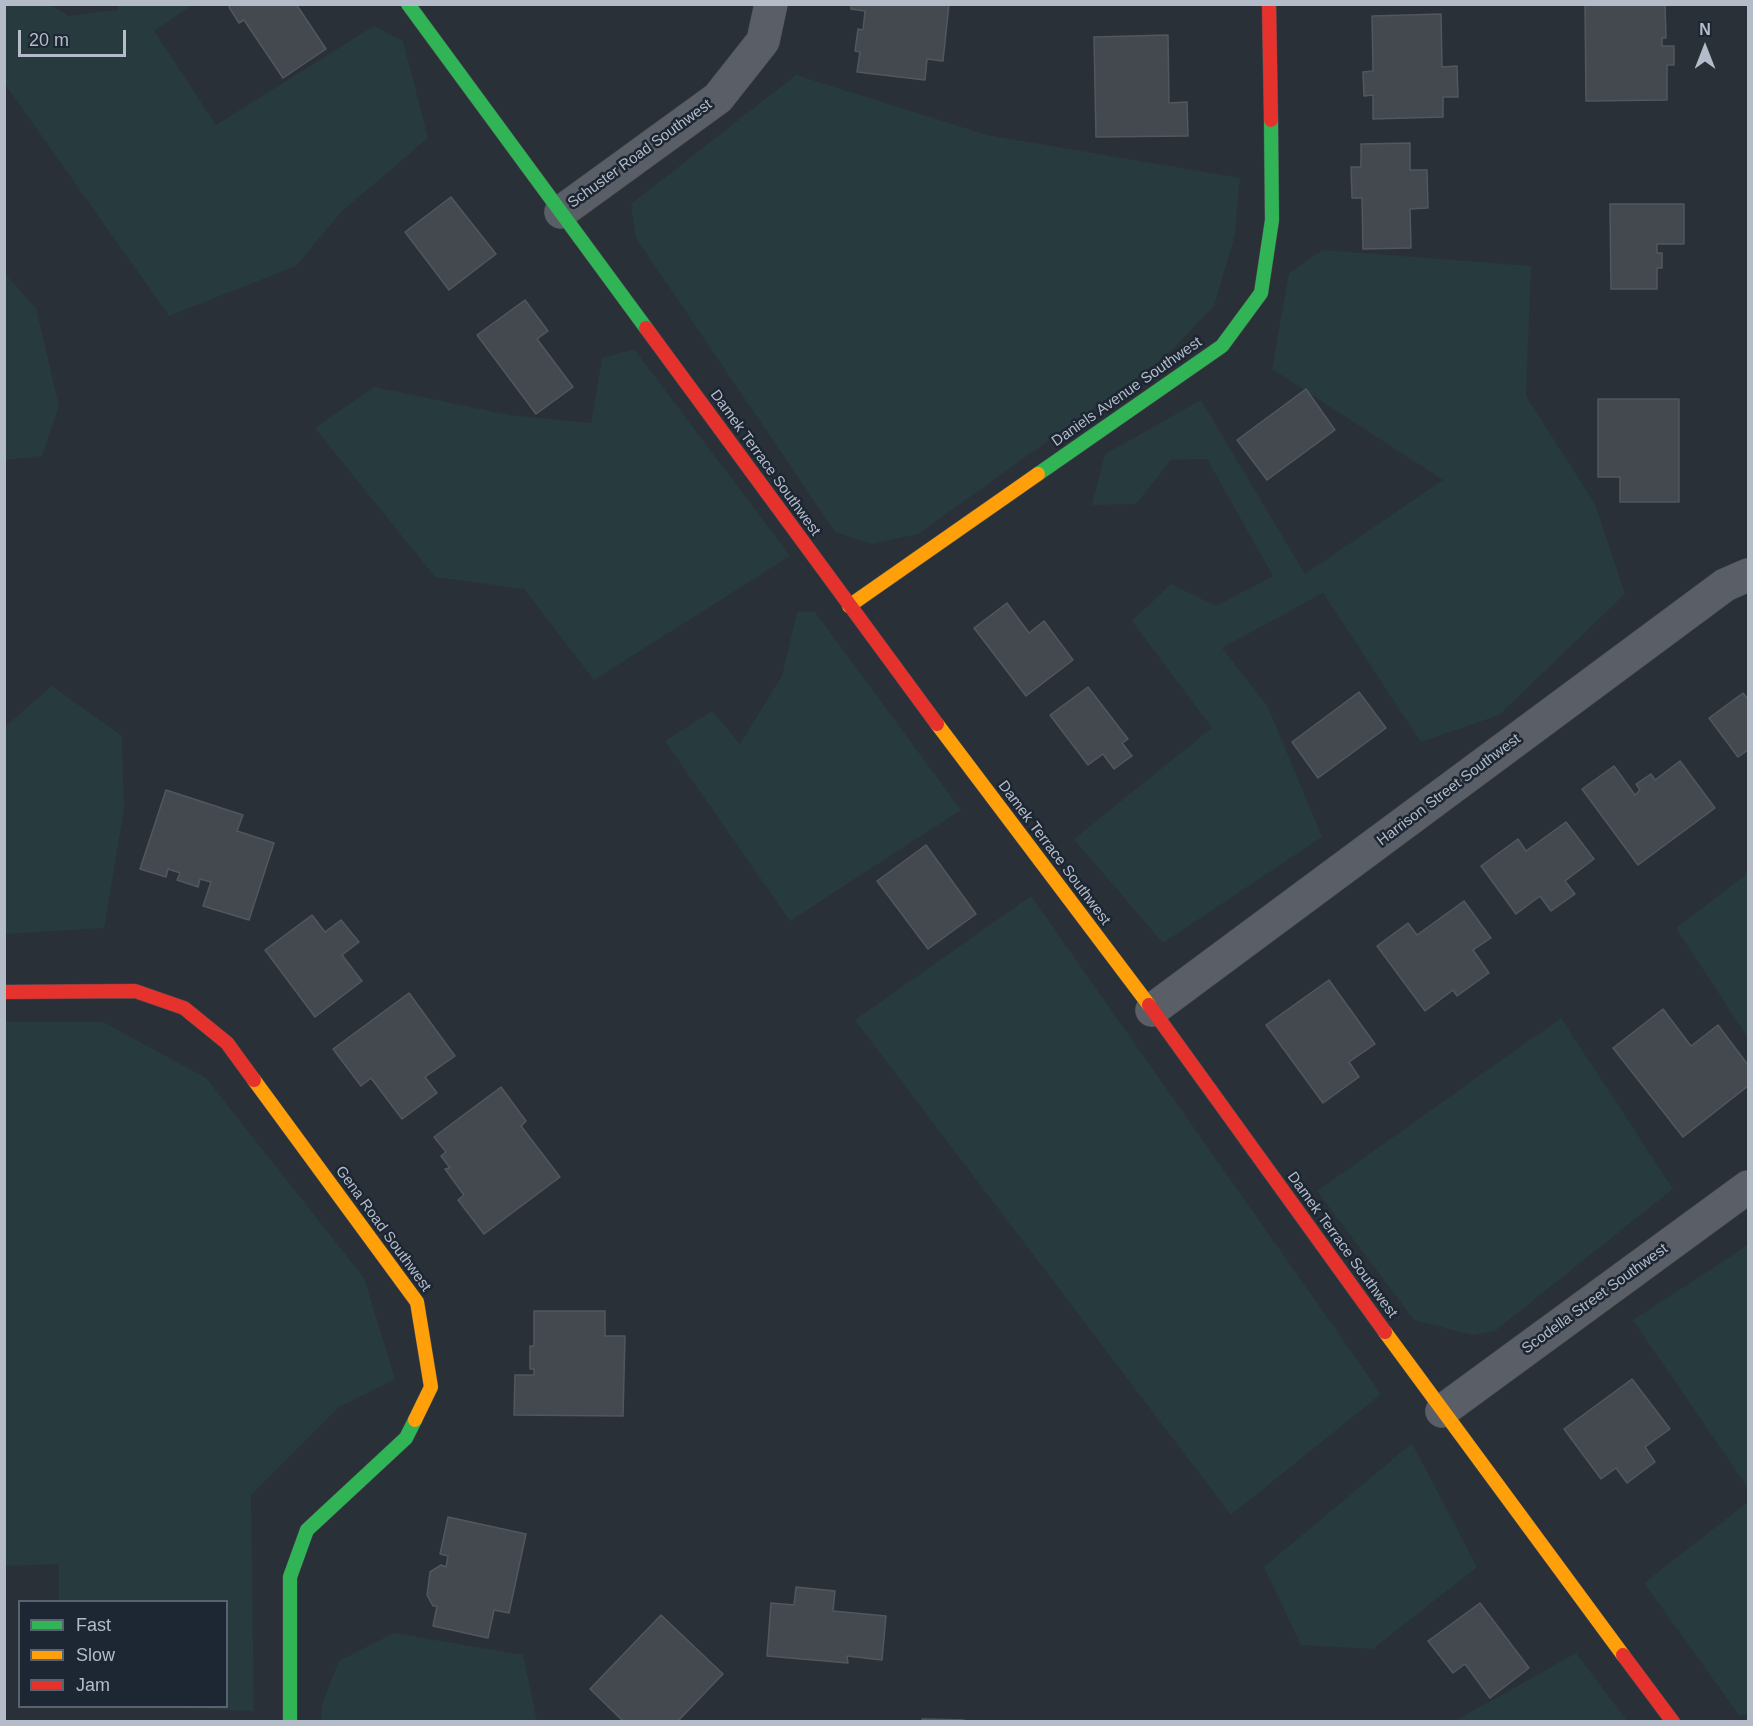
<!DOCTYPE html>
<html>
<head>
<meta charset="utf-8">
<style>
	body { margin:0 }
	#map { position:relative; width:1753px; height:1726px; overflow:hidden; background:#2a3038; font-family:Arial,sans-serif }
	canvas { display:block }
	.frame { position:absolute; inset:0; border:6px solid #b4bcc9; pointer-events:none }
	.legend { position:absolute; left:18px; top:1600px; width:210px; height:108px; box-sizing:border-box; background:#1d2633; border:2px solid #59626f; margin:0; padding:8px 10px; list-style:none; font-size:18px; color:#b4bcc9 }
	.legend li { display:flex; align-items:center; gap:12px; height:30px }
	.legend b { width:30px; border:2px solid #59626f }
	.north { position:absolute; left:1675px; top:18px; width:60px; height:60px; -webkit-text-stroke:4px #1d2633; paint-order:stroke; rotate:0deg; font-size:16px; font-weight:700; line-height:24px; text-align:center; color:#b4bcc9 }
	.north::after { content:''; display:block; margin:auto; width:21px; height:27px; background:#b4bcc9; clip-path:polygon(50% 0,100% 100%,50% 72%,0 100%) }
	.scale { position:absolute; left:18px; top:30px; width:108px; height:27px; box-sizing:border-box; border:3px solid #b4bcc9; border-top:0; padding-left:8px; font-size:18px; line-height:21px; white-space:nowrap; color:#b4bcc9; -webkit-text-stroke:4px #1d2633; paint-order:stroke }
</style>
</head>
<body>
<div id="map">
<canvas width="1753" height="1726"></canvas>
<div class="frame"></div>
<ul class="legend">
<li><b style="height:8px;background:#30b455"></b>Fast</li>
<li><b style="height:8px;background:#ff9f0a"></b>Slow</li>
<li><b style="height:8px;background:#e5322d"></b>Jam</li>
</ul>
<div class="north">N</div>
<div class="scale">20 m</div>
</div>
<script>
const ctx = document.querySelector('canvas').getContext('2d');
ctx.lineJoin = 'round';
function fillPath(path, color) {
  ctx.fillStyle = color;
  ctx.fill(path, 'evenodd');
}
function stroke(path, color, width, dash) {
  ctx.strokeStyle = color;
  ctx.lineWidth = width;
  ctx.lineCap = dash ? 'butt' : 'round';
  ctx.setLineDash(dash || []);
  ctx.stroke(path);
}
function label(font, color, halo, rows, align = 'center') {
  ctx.font = font + ' Arial,sans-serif';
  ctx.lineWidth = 5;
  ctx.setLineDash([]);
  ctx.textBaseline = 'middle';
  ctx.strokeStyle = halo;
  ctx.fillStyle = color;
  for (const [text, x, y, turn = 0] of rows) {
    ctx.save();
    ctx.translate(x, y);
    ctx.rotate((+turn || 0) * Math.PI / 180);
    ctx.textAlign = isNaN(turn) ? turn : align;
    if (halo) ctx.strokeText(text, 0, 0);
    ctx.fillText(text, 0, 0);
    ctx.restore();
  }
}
fillPath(new Path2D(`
	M 4,5 L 51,5 L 68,16 L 118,10 L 118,5 L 192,5 L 154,31 L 216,125 L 374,26 L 403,41 L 428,138 L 342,211 L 296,266 L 169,316 L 5,84 Z
	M 796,75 L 987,135 L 1240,178 L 1235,235 L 1214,306 L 1165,357 L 918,534 L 872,544 L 835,532 L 636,238 L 631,204 Z
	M 1323,250 L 1531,266 L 1526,396 L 1595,504 L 1625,594 L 1499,715 L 1421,742 L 1323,593 L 1222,648 L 1268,707 L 1322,837 L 1163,943 L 1074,839 L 1212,728 L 1132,621 L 1171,584 L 1216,606 L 1273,576 L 1207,459 L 1171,460 L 1136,504 L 1092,505 L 1105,454 L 1201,400 L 1305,574 L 1443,480 L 1272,369 L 1289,273 Z
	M 5,274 L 36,308 L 59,406 L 42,456 L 5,460 Z
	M 634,349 L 790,556 L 594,680 L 524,589 L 435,577 L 315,428 L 374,387 L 509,415 L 591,423 L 602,358 Z
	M 797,612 L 815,612 L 961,810 L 790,921 L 665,741 L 712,711 L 740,744 L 782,676 Z
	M 52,686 L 122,736 L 124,810 L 104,928 L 5,934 L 5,727 Z
	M 1748,873 L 1748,1038 L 1676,928 Z
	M 1031,896 L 1381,1394 L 1231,1515 L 855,1020 Z
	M 1561,1018 L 1673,1189 L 1495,1331 L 1472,1335 L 1414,1320 L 1317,1191 Z
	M 5,1022 L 103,1022 L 206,1078 L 364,1278 L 395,1379 L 339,1407 L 251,1495 L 254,1711 L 163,1707 L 226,1706 L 226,1602 L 59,1601 L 59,1564 L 5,1566 Z
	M 1748,1245 L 1748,1488 L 1633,1320 Z
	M 1412,1443 L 1477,1567 L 1373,1649 L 1301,1645 L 1264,1567 Z
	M 1748,1502 L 1748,1715 L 1739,1715 L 1644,1583 Z
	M 394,1633 L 523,1655 L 537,1721 L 321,1721 L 322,1704 L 339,1661 Z
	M 1576,1653 L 1627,1721 L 1455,1721 Z`), '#273a3e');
const building = new Path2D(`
	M 233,4 L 296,4 L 326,49 L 283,78 L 244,20 L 239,23 L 229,7 Z
	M 851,4 L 949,4 L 943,61 L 927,59 L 925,80 L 857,72 L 860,52 L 855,51 L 858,29 L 863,30 L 865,11 L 851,9 Z
	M 1585,4 L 1665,4 L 1666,38 L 1662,38 L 1662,46 L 1674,46 L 1674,65 L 1667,65 L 1667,100 L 1586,101 Z
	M 1441,14 L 1442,67 L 1457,66 L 1458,97 L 1443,97 L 1443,117 L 1373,119 L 1373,95 L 1364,96 L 1363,72 L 1373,71 L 1372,16 Z
	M 1168,35 L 1169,103 L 1187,102 L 1188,136 L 1096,137 L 1094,37 Z
	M 1410,143 L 1410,170 L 1427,170 L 1428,208 L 1410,209 L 1411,248 L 1363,249 L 1362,198 L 1352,198 L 1351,167 L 1361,167 L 1361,144 Z
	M 451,197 L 496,254 L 449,290 L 405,232 Z
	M 1610,204 L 1684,204 L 1684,244 L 1657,244 L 1657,253 L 1662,253 L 1662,268 L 1657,268 L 1657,289 L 1611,289 Z
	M 525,300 L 548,331 L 537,339 L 573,387 L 536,414 L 477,335 Z
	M 1306,389 L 1335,430 L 1267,480 L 1237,440 Z
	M 1598,399 L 1679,399 L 1679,502 L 1620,502 L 1620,477 L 1598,477 Z
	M 1007,603 L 1029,633 L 1044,621 L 1073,660 L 1026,696 L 974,628 Z
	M 1088,687 L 1128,739 L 1122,743 L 1132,756 L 1114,769 L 1103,754 L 1088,765 L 1050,715 Z
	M 1359,692 L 1386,728 L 1318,778 L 1292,742 Z
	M 1743,693 L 1747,698 L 1748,697 L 1748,750 L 1738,757 L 1709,718 Z
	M 1680,761 L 1715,808 L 1638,865 L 1582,789 L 1614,766 L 1635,795 L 1640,790 L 1636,784 L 1651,774 L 1655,780 Z
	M 166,790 L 243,815 L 237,831 L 274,843 L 249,920 L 203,906 L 211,882 L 200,879 L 198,887 L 177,880 L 180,873 L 168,869 L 166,877 L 140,869 Z
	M 1566,822 L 1594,859 L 1565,881 L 1575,894 L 1551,911 L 1540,896 L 1516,914 L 1481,866 L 1518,839 L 1526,851 Z
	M 926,845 L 976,914 L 928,949 L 877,881 Z
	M 1464,901 L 1491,938 L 1473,950 L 1489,973 L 1457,996 L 1453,990 L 1425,1011 L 1377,946 L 1408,923 L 1417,935 Z
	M 312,915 L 325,932 L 341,920 L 359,942 L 342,955 L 362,981 L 315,1017 L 265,950 Z
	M 1329,980 L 1375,1044 L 1349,1062 L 1359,1077 L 1323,1103 L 1266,1025 Z
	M 409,993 L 455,1056 L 425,1077 L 437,1093 L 402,1119 L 371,1078 L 361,1086 L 333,1049 Z
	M 1663,1009 L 1691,1046 L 1718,1025 L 1748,1065 L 1748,1086 L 1683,1137 L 1613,1048 Z
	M 501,1087 L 526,1121 L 521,1126 L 560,1177 L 484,1234 L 458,1200 L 464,1195 L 445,1169 L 450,1168 L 441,1156 L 446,1152 L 434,1137 Z
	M 534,1311 L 605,1311 L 605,1336 L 625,1336 L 623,1416 L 514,1415 L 515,1375 L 534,1375 L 534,1369 L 530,1369 L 530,1346 L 534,1346 Z
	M 1632,1379 L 1670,1429 L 1645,1447 L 1655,1462 L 1627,1483 L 1616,1468 L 1601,1479 L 1564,1429 Z
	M 448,1517 L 526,1534 L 509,1613 L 494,1610 L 488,1638 L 433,1626 L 437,1606 L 433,1606 L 427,1595 L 430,1572 L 441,1565 L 446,1567 L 448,1556 L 440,1554 Z
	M 796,1587 L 835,1591 L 833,1611 L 886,1616 L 882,1660 L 847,1656 L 848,1663 L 767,1656 L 771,1603 L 794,1605 Z
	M 1480,1603 L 1529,1668 L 1490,1698 L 1465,1664 L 1453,1673 L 1428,1641 Z
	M 661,1615 L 723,1674 L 677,1722 L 624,1722 L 590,1689 Z
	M 922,1719 L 964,1720 L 964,1722 L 922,1722 Z`);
fillPath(building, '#444950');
stroke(building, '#52575f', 1.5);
const street = new Path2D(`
	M 561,212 L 718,98 L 763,41 L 771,4
	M 1152,1010 L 1725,585 L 1748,575
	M 1442,1411 L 1748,1187`);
const fast = new Path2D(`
	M 408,4 L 646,328
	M 1038,474 L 1222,346 L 1261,293 L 1272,220 L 1271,120
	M 290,1722 L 290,1577 L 307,1530 L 406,1438 L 415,1420`);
const slow = new Path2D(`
	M 849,606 L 1038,474
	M 937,724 L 1149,1005
	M 254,1080 L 417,1302 L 431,1387 L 415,1420
	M 1385,1332 L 1623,1655`);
const jam = new Path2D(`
	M 1269,4 L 1271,120
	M 646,328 L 937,724
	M 4,992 L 135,991 L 184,1008 L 227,1043 L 254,1080
	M 1149,1005 L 1385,1332
	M 1623,1655 L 1673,1722`);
stroke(street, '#484c53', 34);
stroke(fast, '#484c53', 15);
stroke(slow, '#484c53', 15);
stroke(jam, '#484c53', 15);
stroke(street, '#5a5e66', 33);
stroke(fast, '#30b455', 14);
stroke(slow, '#ff9f0a', 14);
stroke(jam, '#e5322d', 14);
label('15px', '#b4bcc9', '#1d2633', [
	["Schuster Road Southwest",640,154,-36],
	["Daniels Avenue Southwest",1127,392,-35],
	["Damek Terrace Southwest",765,463,54],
	["Harrison Street Southwest",1449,790,-37],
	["Damek Terrace Southwest",1054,853,53],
	["Gena Road Southwest",383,1229,54],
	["Damek Terrace Southwest",1342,1245,54],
	["Scodella Street Southwest",1595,1299,-36]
]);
</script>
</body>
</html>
